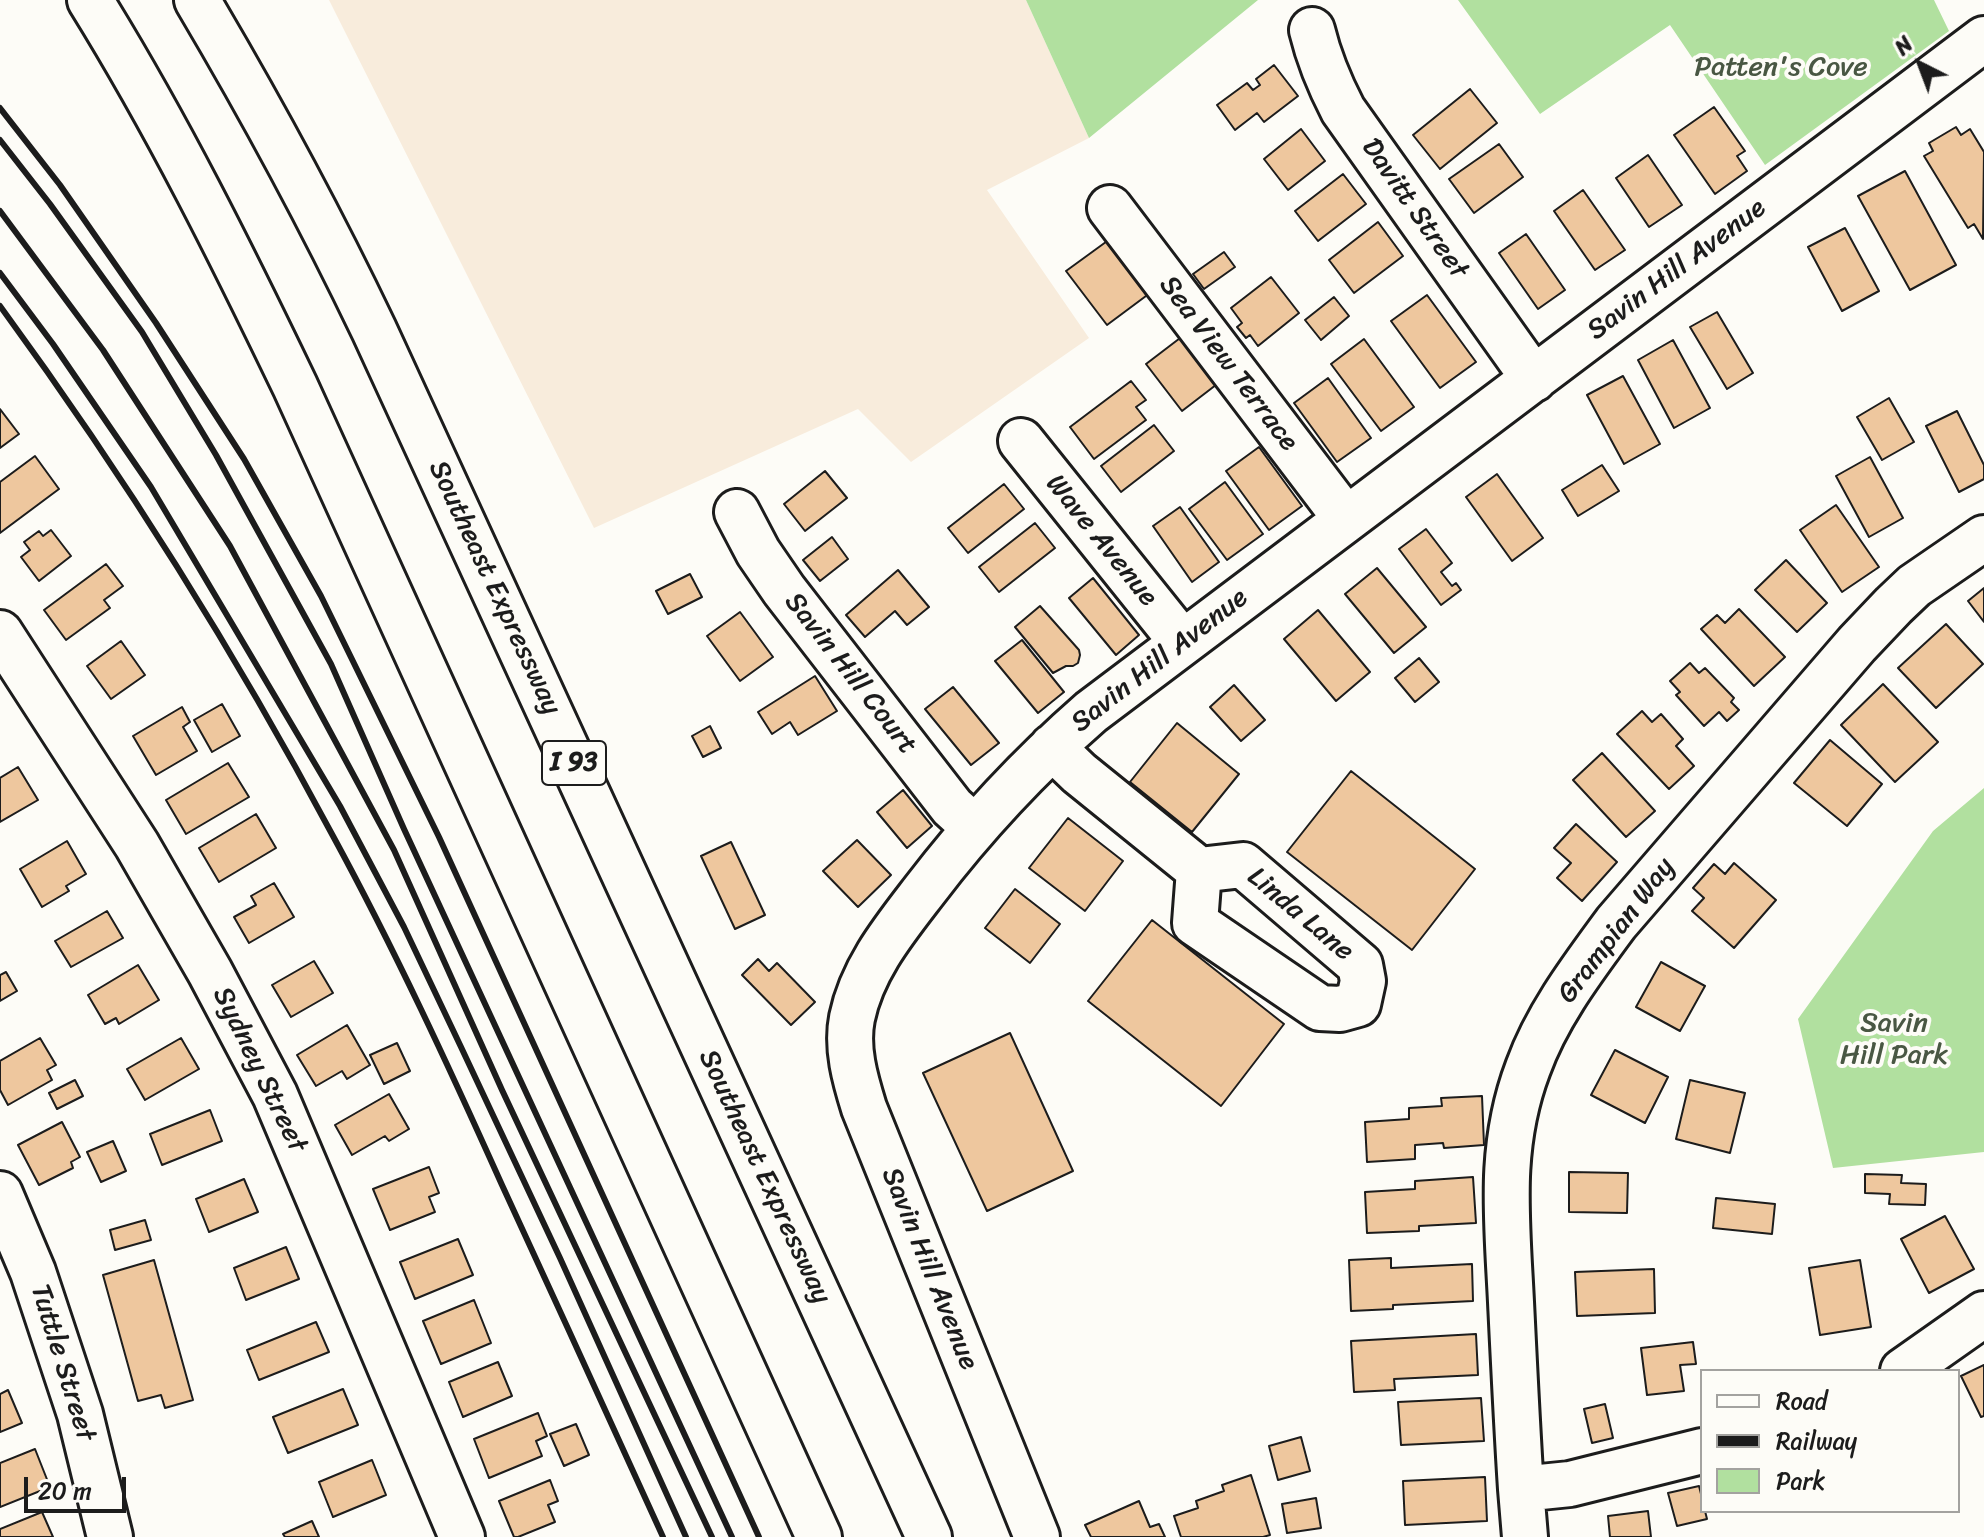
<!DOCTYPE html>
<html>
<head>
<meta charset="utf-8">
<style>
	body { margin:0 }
	#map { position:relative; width:1984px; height:1537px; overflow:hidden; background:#fdfcf7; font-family:Sriracha,sans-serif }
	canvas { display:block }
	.legend { position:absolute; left:1700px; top:1369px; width:260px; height:144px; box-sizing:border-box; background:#fdfcf7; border:2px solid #a3a29f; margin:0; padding:10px 14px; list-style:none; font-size:24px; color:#1c1c1c }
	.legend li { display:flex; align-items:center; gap:16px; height:40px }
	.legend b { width:40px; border:2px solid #a3a29f }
	.north { position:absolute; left:1880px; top:24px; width:80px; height:80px; -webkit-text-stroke:6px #fdfcf7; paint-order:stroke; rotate:318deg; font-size:22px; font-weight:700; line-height:32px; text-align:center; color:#1c1c1c }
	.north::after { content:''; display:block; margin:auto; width:28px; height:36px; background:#1c1c1c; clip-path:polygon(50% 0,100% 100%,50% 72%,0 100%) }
	.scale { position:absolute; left:24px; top:1477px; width:102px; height:36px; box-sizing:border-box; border:4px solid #1c1c1c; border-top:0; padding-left:10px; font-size:24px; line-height:28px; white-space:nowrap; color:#1c1c1c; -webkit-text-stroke:6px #fdfcf7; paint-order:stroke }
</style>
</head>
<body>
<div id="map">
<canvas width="1984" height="1537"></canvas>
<ul class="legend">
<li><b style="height:10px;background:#fdfcf7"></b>Road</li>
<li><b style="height:10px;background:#1c1c1c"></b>Railway</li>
<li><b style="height:22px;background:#b1e09f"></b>Park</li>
</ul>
<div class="north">N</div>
<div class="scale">20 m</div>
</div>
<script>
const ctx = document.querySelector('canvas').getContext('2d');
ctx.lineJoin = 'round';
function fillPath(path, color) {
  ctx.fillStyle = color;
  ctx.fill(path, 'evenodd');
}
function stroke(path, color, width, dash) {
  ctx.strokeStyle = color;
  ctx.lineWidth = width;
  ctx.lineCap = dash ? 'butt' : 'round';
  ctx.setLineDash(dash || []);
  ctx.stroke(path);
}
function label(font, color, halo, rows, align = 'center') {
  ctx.font = font + ' Sriracha,sans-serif';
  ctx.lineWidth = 8;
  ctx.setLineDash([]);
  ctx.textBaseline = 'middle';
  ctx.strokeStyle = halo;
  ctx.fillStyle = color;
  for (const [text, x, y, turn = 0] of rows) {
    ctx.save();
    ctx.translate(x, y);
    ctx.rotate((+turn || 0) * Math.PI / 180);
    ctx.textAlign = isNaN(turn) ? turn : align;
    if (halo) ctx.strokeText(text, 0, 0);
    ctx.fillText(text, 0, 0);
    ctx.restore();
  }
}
fillPath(new Path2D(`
	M 329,0 L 1026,0 L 1089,138 L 987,190 L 1089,338 L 911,462 L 858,409 L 594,528 Z`), '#f8ecdc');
fillPath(new Path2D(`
	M 1026,0 L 1258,0 L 1089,138 Z
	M 1458,0 L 1934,0 L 1949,31 L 1765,165 L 1670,25 L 1540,114 Z
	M 1984,788 L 1984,1152 L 1833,1168 L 1798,1019 L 1933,831 Z`), '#b1e09f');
const building = new Path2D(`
	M 1274,65 L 1298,96 L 1264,122 L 1257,113 L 1235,130 L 1217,105 L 1247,83 L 1253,90 L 1260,85 L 1256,79 Z
	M 1470,89 L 1497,123 L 1440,169 L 1413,135 Z
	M 1714,107 L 1745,151 L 1737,156 L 1747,171 L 1715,194 L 1674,135 Z
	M 1956,127 L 1961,135 L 1970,129 L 1984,152 L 1983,239 L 1974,224 L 1968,228 L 1924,156 L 1933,151 L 1929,143 Z
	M 1301,129 L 1325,161 L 1288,190 L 1264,159 Z
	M 1499,144 L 1523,177 L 1474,213 L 1449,179 Z
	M 1648,155 L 1682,205 L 1649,227 L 1616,178 Z
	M 1905,171 L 1956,265 L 1910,290 L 1858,196 Z
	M 1343,174 L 1366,204 L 1318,241 L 1295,211 Z
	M 1583,190 L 1625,250 L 1595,270 L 1554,211 Z
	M 1378,222 L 1403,256 L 1354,293 L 1329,260 Z
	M 1845,228 L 1879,291 L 1842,311 L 1808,247 Z
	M 1526,234 L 1565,290 L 1538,309 L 1499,253 Z
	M 1110,239 L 1150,293 L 1107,325 L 1066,271 Z
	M 1224,252 L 1235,267 L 1204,289 L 1193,274 Z
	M 1271,277 L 1299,313 L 1258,346 L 1250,335 L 1246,338 L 1237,327 L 1242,323 L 1231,308 Z
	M 1427,295 L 1476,362 L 1440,388 L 1391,321 Z
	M 1334,297 L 1349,316 L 1321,340 L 1305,320 Z
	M 1717,312 L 1753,373 L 1727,389 L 1690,327 Z
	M 1188,332 L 1225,378 L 1182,411 L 1146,364 Z
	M 1364,339 L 1414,407 L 1381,431 L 1331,364 Z
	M 1673,340 L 1710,408 L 1674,428 L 1638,360 Z
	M 1623,376 L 1660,444 L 1624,464 L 1587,395 Z
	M 1328,378 L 1371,438 L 1337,462 L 1294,403 Z
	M 1131,381 L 1146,400 L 1136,407 L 1146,420 L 1094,459 L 1070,427 Z
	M 1889,398 L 1914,442 L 1882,460 L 1857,417 Z
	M 0,409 L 19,434 L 0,448 Z
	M 1957,411 L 1984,465 L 1984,479 L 1959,492 L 1926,426 Z
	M 1154,425 L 1174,451 L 1121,492 L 1101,466 Z
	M 1259,447 L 1302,506 L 1269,530 L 1226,471 Z
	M 35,456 L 59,489 L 0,533 L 0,482 Z
	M 1870,457 L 1903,518 L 1869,537 L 1836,476 Z
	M 1602,465 L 1619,491 L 1578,516 L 1562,490 Z
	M 825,471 L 847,498 L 805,531 L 784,504 Z
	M 1497,474 L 1543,538 L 1512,561 L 1466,497 Z
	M 1225,482 L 1263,534 L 1227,560 L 1189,509 Z
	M 1004,484 L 1024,509 L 968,553 L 948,528 Z
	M 1836,505 L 1879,567 L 1842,592 L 1800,530 Z
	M 1180,507 L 1219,562 L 1192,582 L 1153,526 Z
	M 1035,523 L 1055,548 L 999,592 L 979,567 Z
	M 1426,529 L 1452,563 L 1441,572 L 1452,586 L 1456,583 L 1461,590 L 1441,605 L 1399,549 Z
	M 51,530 L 71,556 L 39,581 L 21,557 L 30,550 L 24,542 L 39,531 L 43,536 Z
	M 832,537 L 848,559 L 820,581 L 803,560 Z
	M 1786,560 L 1827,603 L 1797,632 L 1755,590 Z
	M 106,564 L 123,586 L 104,600 L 110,608 L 66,640 L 44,610 Z
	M 1377,568 L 1426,627 L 1394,653 L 1345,594 Z
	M 898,570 L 929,607 L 907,625 L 895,611 L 865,637 L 846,615 Z
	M 690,574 L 702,597 L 668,614 L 656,591 Z
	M 1093,578 L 1139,635 L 1116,655 L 1069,598 Z
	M 1984,588 L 1984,622 L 1968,601 Z
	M 1040,606 L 1079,650 L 1080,655 L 1078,663 L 1073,666 L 1066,666 L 1053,673 L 1015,627 Z
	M 1739,609 L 1785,657 L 1754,686 L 1701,629 L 1717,615 L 1725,623 Z
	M 1318,610 L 1370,672 L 1336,701 L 1284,639 Z
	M 740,612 L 773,657 L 740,681 L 707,636 Z
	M 1946,624 L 1983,664 L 1936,708 L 1898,668 Z
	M 1022,640 L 1064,692 L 1038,713 L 995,661 Z
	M 121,641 L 145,675 L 111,699 L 87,666 Z
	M 1419,658 L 1439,682 L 1415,702 L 1395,678 Z
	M 1690,663 L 1699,673 L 1705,668 L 1734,698 L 1731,702 L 1739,710 L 1727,721 L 1719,712 L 1704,726 L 1676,695 L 1680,692 L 1670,681 Z
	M 815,676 L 837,711 L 798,735 L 790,722 L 772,734 L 758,712 Z
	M 1883,684 L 1938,742 L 1895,782 L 1841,725 Z
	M 1234,685 L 1265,720 L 1241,741 L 1210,707 Z
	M 953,687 L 999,743 L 971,765 L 925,709 Z
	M 222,704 L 240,736 L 212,752 L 194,720 Z
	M 182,707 L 190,722 L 183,727 L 197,751 L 156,775 L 133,736 Z
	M 1642,711 L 1652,722 L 1661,714 L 1683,739 L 1676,746 L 1694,766 L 1669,789 L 1617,734 Z
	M 1177,723 L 1239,774 L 1192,832 L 1130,782 Z
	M 710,726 L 721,748 L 703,757 L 692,736 Z
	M 1830,740 L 1882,784 L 1847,826 L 1794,783 Z
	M 1602,753 L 1655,811 L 1626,837 L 1573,780 Z
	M 228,763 L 249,797 L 186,834 L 166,800 Z
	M 18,767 L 38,800 L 0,822 L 0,778 Z
	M 1351,771 L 1475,869 L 1412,950 L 1287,852 Z
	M 903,790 L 932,826 L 907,848 L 877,812 Z
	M 256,814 L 276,848 L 219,882 L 199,848 Z
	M 1068,818 L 1123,861 L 1085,911 L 1029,868 Z
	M 1576,824 L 1617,862 L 1582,901 L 1557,878 L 1571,863 L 1554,848 Z
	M 857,840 L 891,875 L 858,907 L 823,871 Z
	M 67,841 L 86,874 L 66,886 L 69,891 L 42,907 L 20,869 Z
	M 731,842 L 765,915 L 735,929 L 701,856 Z
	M 1734,863 L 1776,900 L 1734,948 L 1692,911 L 1704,898 L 1693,888 L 1714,864 L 1725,874 Z
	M 274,883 L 294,917 L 249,943 L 234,917 L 256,905 L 251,896 Z
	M 1015,889 L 1060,924 L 1030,963 L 985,928 Z
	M 107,911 L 123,938 L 71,967 L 55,941 Z
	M 1152,920 L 1284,1024 L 1221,1106 L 1088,1001 Z
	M 758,959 L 769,971 L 777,963 L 815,1002 L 791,1025 L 742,975 Z
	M 314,961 L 333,993 L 291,1017 L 272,985 Z
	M 1661,962 L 1705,986 L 1680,1031 L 1636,1007 Z
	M 138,965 L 159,1000 L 119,1024 L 116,1018 L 105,1024 L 88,995 Z
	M 6,972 L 17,991 L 0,1001 L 0,975 Z
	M 347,1025 L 370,1065 L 347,1079 L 342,1071 L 316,1086 L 297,1055 Z
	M 1010,1033 L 1073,1171 L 987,1211 L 923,1073 Z
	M 40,1038 L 56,1065 L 47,1070 L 52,1080 L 8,1105 L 0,1090 L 0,1061 Z
	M 181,1038 L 199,1069 L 145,1100 L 127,1069 Z
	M 397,1043 L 410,1071 L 384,1084 L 370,1055 Z
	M 1615,1050 L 1668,1077 L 1645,1123 L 1591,1095 Z
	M 75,1080 L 83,1096 L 57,1109 L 49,1093 Z
	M 1690,1080 L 1745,1093 L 1730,1153 L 1676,1139 Z
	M 389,1094 L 409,1129 L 389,1141 L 385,1136 L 352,1155 L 335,1125 Z
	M 1482,1096 L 1484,1145 L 1444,1148 L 1443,1143 L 1415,1145 L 1415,1159 L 1367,1162 L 1365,1122 L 1409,1119 L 1409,1108 L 1442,1106 L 1441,1098 Z
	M 210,1110 L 222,1141 L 162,1165 L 150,1134 Z
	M 62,1122 L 80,1157 L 71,1162 L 73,1168 L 39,1185 L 18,1145 Z
	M 113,1141 L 126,1171 L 101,1182 L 87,1152 Z
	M 429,1167 L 439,1193 L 429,1197 L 435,1212 L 390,1230 L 373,1189 Z
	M 1569,1172 L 1628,1173 L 1627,1213 L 1569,1212 Z
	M 1865,1174 L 1902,1175 L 1901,1183 L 1926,1184 L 1925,1205 L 1889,1204 L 1890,1194 L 1865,1193 Z
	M 1473,1177 L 1476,1223 L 1419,1226 L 1419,1231 L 1367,1233 L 1365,1192 L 1415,1189 L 1415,1181 Z
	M 244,1179 L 258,1212 L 209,1232 L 196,1199 Z
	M 1716,1198 L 1775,1204 L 1772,1234 L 1713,1228 Z
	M 1945,1216 L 1974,1269 L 1929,1293 L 1901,1239 Z
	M 145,1220 L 151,1240 L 115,1250 L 110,1230 Z
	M 458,1239 L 473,1275 L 415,1299 L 400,1262 Z
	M 286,1247 L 299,1279 L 246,1300 L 234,1268 Z
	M 1391,1258 L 1391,1268 L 1472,1264 L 1473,1301 L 1393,1305 L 1393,1309 L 1351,1311 L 1349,1260 Z
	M 154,1260 L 193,1400 L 165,1408 L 161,1395 L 138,1401 L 103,1275 Z
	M 1860,1260 L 1871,1327 L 1820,1335 L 1809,1268 Z
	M 1654,1269 L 1655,1313 L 1577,1316 L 1575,1272 Z
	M 474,1300 L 491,1343 L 441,1364 L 423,1321 Z
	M 316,1322 L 329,1352 L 259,1380 L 247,1350 Z
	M 1476,1334 L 1478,1375 L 1394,1379 L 1395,1390 L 1354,1392 L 1351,1341 Z
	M 1693,1342 L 1696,1364 L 1680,1365 L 1684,1391 L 1647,1395 L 1641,1348 Z
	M 498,1362 L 512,1396 L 463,1417 L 449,1382 Z
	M 1984,1365 L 1984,1416 L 1981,1417 L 1961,1376 Z
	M 343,1389 L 358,1425 L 288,1453 L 273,1417 Z
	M 8,1390 L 22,1423 L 0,1432 L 0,1394 Z
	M 1481,1398 L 1484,1441 L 1401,1445 L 1398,1402 Z
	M 1605,1404 L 1613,1438 L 1592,1443 L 1584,1409 Z
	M 538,1413 L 547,1436 L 536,1441 L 542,1456 L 489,1478 L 474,1439 Z
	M 576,1424 L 589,1455 L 564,1466 L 550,1434 Z
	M 1301,1437 L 1310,1471 L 1278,1480 L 1269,1446 Z
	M 35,1449 L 50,1487 L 0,1507 L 0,1463 Z
	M 372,1460 L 386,1495 L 333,1517 L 319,1482 Z
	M 1251,1475 L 1270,1535 L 1263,1537 L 1181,1537 L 1174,1516 L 1198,1508 L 1196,1501 L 1224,1491 L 1222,1485 Z
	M 1485,1477 L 1487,1521 L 1405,1525 L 1403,1481 Z
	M 550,1480 L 558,1501 L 548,1505 L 555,1522 L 518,1537 L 514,1537 L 499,1501 Z
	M 1699,1486 L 1702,1498 L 1702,1511 L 1705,1511 L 1707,1519 L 1677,1526 L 1668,1493 Z
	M 1316,1498 L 1321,1528 L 1287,1533 L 1282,1504 Z
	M 1139,1501 L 1150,1527 L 1159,1524 L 1165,1537 L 1091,1537 L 1085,1525 Z
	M 1648,1511 L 1651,1537 L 1610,1537 L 1608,1516 Z
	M 42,1512 L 53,1537 L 0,1537 L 0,1529 Z
	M 312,1521 L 319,1537 L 285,1537 L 283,1534 Z`);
fillPath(building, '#eec79e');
stroke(building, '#1c1c1c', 2);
const minor = new Path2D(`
	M 1312,30 C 1319,59 1329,83 1343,110 L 1534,379
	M 1110,208 L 1346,519
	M 1021,441 L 1182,642
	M 737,512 L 758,552 L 784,590 L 952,807 L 974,827
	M 0,633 L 137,845 L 210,972 L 275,1095 L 462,1537
	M 1052,747 L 1079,773 L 1199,870 L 1243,865 L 1360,965 L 1363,981 L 1358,1004 L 1340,1009 L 1320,1008 L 1195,923 L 1199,870
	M 0,1194 L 33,1272 L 80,1414 L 110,1537
	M 1903,1371 L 1984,1314
	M 1521,1489 L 1570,1484 L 1702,1451
	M 1037,1537 L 864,1108 C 855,1079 846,1048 852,1018 C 862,969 894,930 924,891 C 975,824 1027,768 1091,712 L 1984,39
	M 1525,1537 L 1521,1489 C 1517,1427 1514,1364 1511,1302 C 1507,1219 1498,1147 1528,1068 C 1547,1015 1583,968 1616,923 L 1857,644 L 1894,605 L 1914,586 L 1984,538`);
const highway = new Path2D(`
	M 90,0 C 167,124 232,255 295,386 L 819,1537
	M 197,0 C 261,108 320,217 374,330 L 929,1537`);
stroke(minor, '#1c1c1c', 50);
stroke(highway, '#1c1c1c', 50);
stroke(minor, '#fdfcf7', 44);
stroke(highway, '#fdfcf7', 44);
stroke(new Path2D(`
	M 0,108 L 60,185 L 156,323 L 244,459 L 321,596 L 439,837 L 759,1537
	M 0,140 L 50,204 L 142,332 L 216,455 L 331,664 L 404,829 L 732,1537
	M 0,211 L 103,350 L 230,546 L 394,850 L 502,1090 L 712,1537
	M 0,273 L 53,344 L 151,487 L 340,806 L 404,927 L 461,1047 L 560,1258 L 686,1537
	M 0,306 C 123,474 235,652 333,836 C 395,950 449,1067 502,1185 C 556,1302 610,1420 663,1537`), '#1c1c1c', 6);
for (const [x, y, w] of [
	[574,763,64]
]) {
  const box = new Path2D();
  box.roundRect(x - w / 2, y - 22, w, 44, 6);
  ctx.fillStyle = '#fdfcf7';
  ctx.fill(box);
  stroke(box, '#1c1c1c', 2);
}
label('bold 26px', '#1c1c1c', null, [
	["I 93",574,763]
]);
label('28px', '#495743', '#fdfcf7', [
	["Patten's Cove",1781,68],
	["Savin",1894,1024],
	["Hill Park",1894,1056]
]);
label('28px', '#1c1c1c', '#fdfcf7', [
	["Davitt Street",1414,209,55],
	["Savin Hill Avenue",1677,270,-37],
	["Sea View Terrace",1228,364,53],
	["Wave Avenue",1101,541,51],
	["Southeast Expressway",494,588,65],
	["Savin Hill Avenue",1160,661,-38],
	["Savin Hill Court",850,674,52],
	["Linda Lane",1300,915,40],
	["Grampian Way",1617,931,-53],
	["Sydney Street",259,1070,64],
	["Southeast Expressway",764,1177,65],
	["Savin Hill Avenue",929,1269,68],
	["Tuttle Street",62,1363,73]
]);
</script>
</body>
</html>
